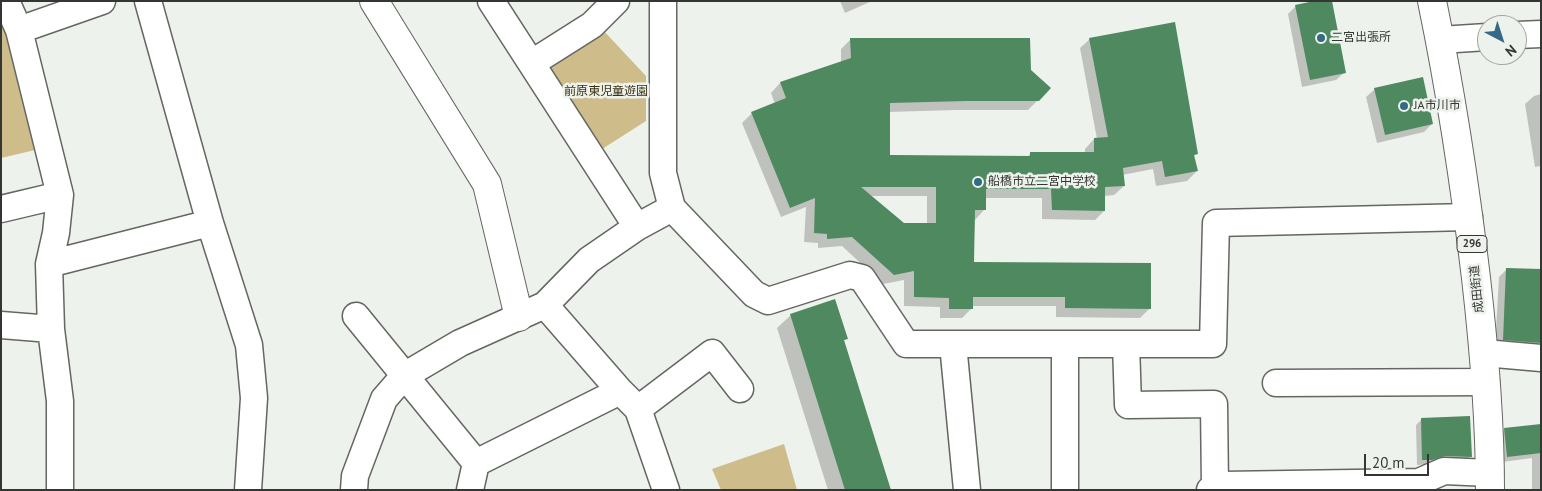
<!DOCTYPE html>
<html>
<head>
<meta charset="utf-8">
<style>
	body { margin:0 }
	#map { position:relative; width:1542px; height:491px; overflow:hidden; background:#eef2ec; font-family:"PT Sans",sans-serif }
	canvas { display:block }
	.frame { position:absolute; inset:0; border:2px solid #343633; pointer-events:none }
	.north { position:absolute; left:1477px; top:15px; width:50px; height:50px; box-sizing:border-box; background:#eef2ec; border:1px solid #a4a7a2; border-radius:50%; rotate:140deg; font-size:14px; font-weight:700; line-height:20px; text-align:center; color:#343633 }
	.north::after { content:''; display:block; margin:auto; width:18px; height:22px; background:#346a86; clip-path:polygon(50% 0,100% 100%,50% 72%,0 100%) }
	.scale { position:absolute; left:1364px; top:454px; width:65px; height:22px; box-sizing:border-box; border:2px solid #343633; border-top:0; padding-left:6px; font-size:15px; line-height:18px; white-space:nowrap; color:#343633; -webkit-text-stroke:4px #eef2ec; paint-order:stroke }
</style>
</head>
<body>
<div id="map">
<canvas width="1542" height="491"></canvas>
<div class="frame"></div>
<div class="north">N</div>
<div class="scale">20 m</div>
</div>
<script>
const ctx = document.querySelector('canvas').getContext('2d');
ctx.lineJoin = 'round';
function fillPath(path, color) {
  ctx.fillStyle = color;
  ctx.fill(path, 'evenodd');
}
function stroke(path, color, width, dash) {
  ctx.strokeStyle = color;
  ctx.lineWidth = width;
  ctx.lineCap = dash ? 'butt' : 'round';
  ctx.setLineDash(dash || []);
  ctx.stroke(path);
}
function label(font, color, halo, rows, align = 'center') {
  ctx.font = font + ' "PT Sans","Noto Sans JP",sans-serif';
  ctx.lineWidth = 5;
  ctx.setLineDash([]);
  ctx.textBaseline = 'middle';
  ctx.strokeStyle = halo;
  ctx.fillStyle = color;
  for (const [text, x, y, turn = 0] of rows) {
    ctx.save();
    ctx.translate(x, y);
    ctx.rotate((+turn || 0) * Math.PI / 180);
    ctx.textAlign = isNaN(turn) ? turn : align;
    if (halo) ctx.strokeText(text, 0, 0);
    ctx.fillText(text, 0, 0);
    ctx.restore();
  }
}
fillPath(new Path2D(`
	M 1,14 L 48,147 L 1,158 Z
	M 602,29 L 646,76 L 646,121 L 599,151 L 547,73 L 550,63 Z
	M 784,444 L 797,490 L 721,490 L 712,469 Z`), '#cebd8a');
fillPath(new Path2D(`
	M 840,1 L 872,1 L 845,13 Z
	M 1296,6 L 1345,72 L 1336,80 L 1302,87 L 1288,14 Z
	M 851,39 L 1030,71 L 1050,88 L 1028,110 L 956,110 L 888,112 L 888,156 L 1027,157 L 1031,153 L 1085,153 L 1085,149 L 1094,139 L 1097,139 L 1080,48 L 1090,39 L 1197,153 L 1193,157 L 1197,171 L 1187,181 L 1156,186 L 1153,169 L 1122,175 L 1124,186 L 1114,195 L 1104,196 L 1104,211 L 1095,220 L 1042,219 L 1042,198 L 984,198 L 984,210 L 975,220 L 972,263 L 1149,309 L 1140,318 L 1056,317 L 1056,306 L 972,306 L 972,308 L 962,318 L 940,318 L 940,307 L 904,306 L 904,280 L 883,284 L 842,246 L 818,248 L 818,243 L 804,242 L 806,207 L 781,217 L 742,123 L 752,113 L 775,104 L 771,93 L 780,83 L 841,62 L 841,49 ZM 870,196 L 927,196 L 927,224 L 904,224 Z
	M 1375,89 L 1432,124 L 1424,132 L 1377,143 L 1366,97 Z
	M 1541,94 L 1541,166 L 1535,167 L 1525,104 L 1534,96 Z
	M 1507,269 L 1539,342 L 1531,350 L 1495,347 L 1499,277 Z
	M 791,315 L 846,338 L 843,342 L 889,490 L 828,490 L 777,328 Z
	M 1422,419 L 1470,457 L 1465,462 L 1417,465 L 1416,425 Z
	M 1541,425 L 1541,490 L 1532,490 L 1532,458 L 1502,462 L 1499,435 L 1505,429 Z`), '#0003');
fillPath(new Path2D(`
	M 1314,1 L 1332,1 L 1346,73 L 1310,80 L 1295,5 Z
	M 1175,22 L 1198,154 L 1194,155 L 1198,171 L 1165,177 L 1162,161 L 1123,168 L 1125,186 L 1105,187 L 1105,211 L 1052,210 L 1051,189 L 986,189 L 986,210 L 975,210 L 974,262 L 1151,263 L 1151,309 L 1065,308 L 1065,297 L 973,297 L 973,309 L 949,309 L 949,298 L 914,297 L 914,271 L 894,275 L 852,237 L 827,239 L 827,234 L 814,233 L 815,198 L 790,208 L 751,112 L 786,98 L 780,82 L 851,58 L 850,38 L 1030,38 L 1031,70 L 1051,88 L 1039,101 L 967,101 L 890,103 L 890,155 L 1030,156 L 1030,152 L 1094,152 L 1094,138 L 1108,137 L 1089,38 ZM 861,187 L 936,187 L 936,223 L 904,223 Z
	M 1423,77 L 1433,124 L 1385,135 L 1374,88 Z
	M 1506,268 L 1541,269 L 1541,343 L 1503,340 Z
	M 835,299 L 848,339 L 844,340 L 891,490 L 845,490 L 790,314 Z
	M 1470,416 L 1472,457 L 1445,456 L 1432,460 L 1422,460 L 1421,418 Z
	M 1541,424 L 1541,453 L 1507,457 L 1504,428 Z`), '#4e895f');
const minor = new Path2D(`
	M 6,1 L 19,30 L 60,195 L 56,233 L 49,264 L 51,329 L 60,401 L 60,490
	M 148,1 L 210,223 L 249,345 L 254,398 L 248,490
	M 491,1 L 637,227
	M 663,1 L 663,173 L 672,208 L 754,294 L 768,301 L 850,275 L 862,278 L 906,344 L 1213,344 L 1216,223 L 1469,217
	M 19,30 L 102,1
	M 1517,35 L 1541,34
	M 1440,40 L 1487,37
	M 532,63 L 592,25 L 616,1
	M 1,209 L 60,195
	M 49,264 L 210,223
	M 545,305 L 620,391 L 638,409 L 666,490
	M 356,316 L 476,463
	M 1,325 L 51,329
	M 953,344 L 967,490
	M 1065,344 L 1065,490
	M 1126,344 L 1128,405 L 1214,404 L 1215,488
	M 1484,353 L 1541,358
	M 1276,383 L 1486,382
	M 638,409 L 712,353 L 740,389
	M 354,490 L 355,476 L 384,399 L 404,376 L 460,343 L 545,305 L 589,260 L 637,227 L 672,208
	M 470,490 L 476,463 L 620,391
	M 1210,490 L 1223,485 L 1419,482 L 1444,471 L 1490,473`);
const tertiary = new Path2D(`
	M 374,1 L 487,184 L 519,317`);
const trunk = new Path2D(`
	M 1432,1 C 1451,93 1465,185 1476,278 C 1484,348 1490,419 1490,490`);
stroke(minor, '#646761', 29);
stroke(tertiary, '#646761', 30);
stroke(trunk, '#646761', 30);
stroke(minor, '#fff', 26);
stroke(tertiary, '#fff', 28);
stroke(trunk, '#fff', 28);
for (const [x, y, r, color] of [
	[1321,38,5,"#346a86"],
	[1404,106,5,"#346a86"],
	[978,182,5,"#346a86"]
]) {
  const dot = new Path2D();
  dot.arc(x, y, r, 0, 2 * Math.PI);
  ctx.fillStyle = color;
  ctx.fill(dot);
  stroke(dot, '#eef2ec', 2);
}
for (const [x, y, w] of [
	[1472,244,30]
]) {
  const box = new Path2D();
  box.roundRect(x - w / 2, y - 8.5, w, 17, 4);
  ctx.fillStyle = '#eef2ec';
  ctx.fill(box);
  stroke(box, '#343633', 1);
}
label('bold 11px', '#343633', null, [
	["296",1472,244]
]);
label('12px', '#343633', '#eef2ec', [
	["二宮出張所",1331,38],
	["JA市川市",1414,106],
	["船橋市立二宮中学校",988,182]
], 'left');
label('12px', '#393011', '#eef2ec', [
	["前原東児童遊園",606,92]
]);
label('12px', '#343633', '#eef2ec', [
	["成田街道",1477,289,-96]
]);
</script>
</body>
</html>
